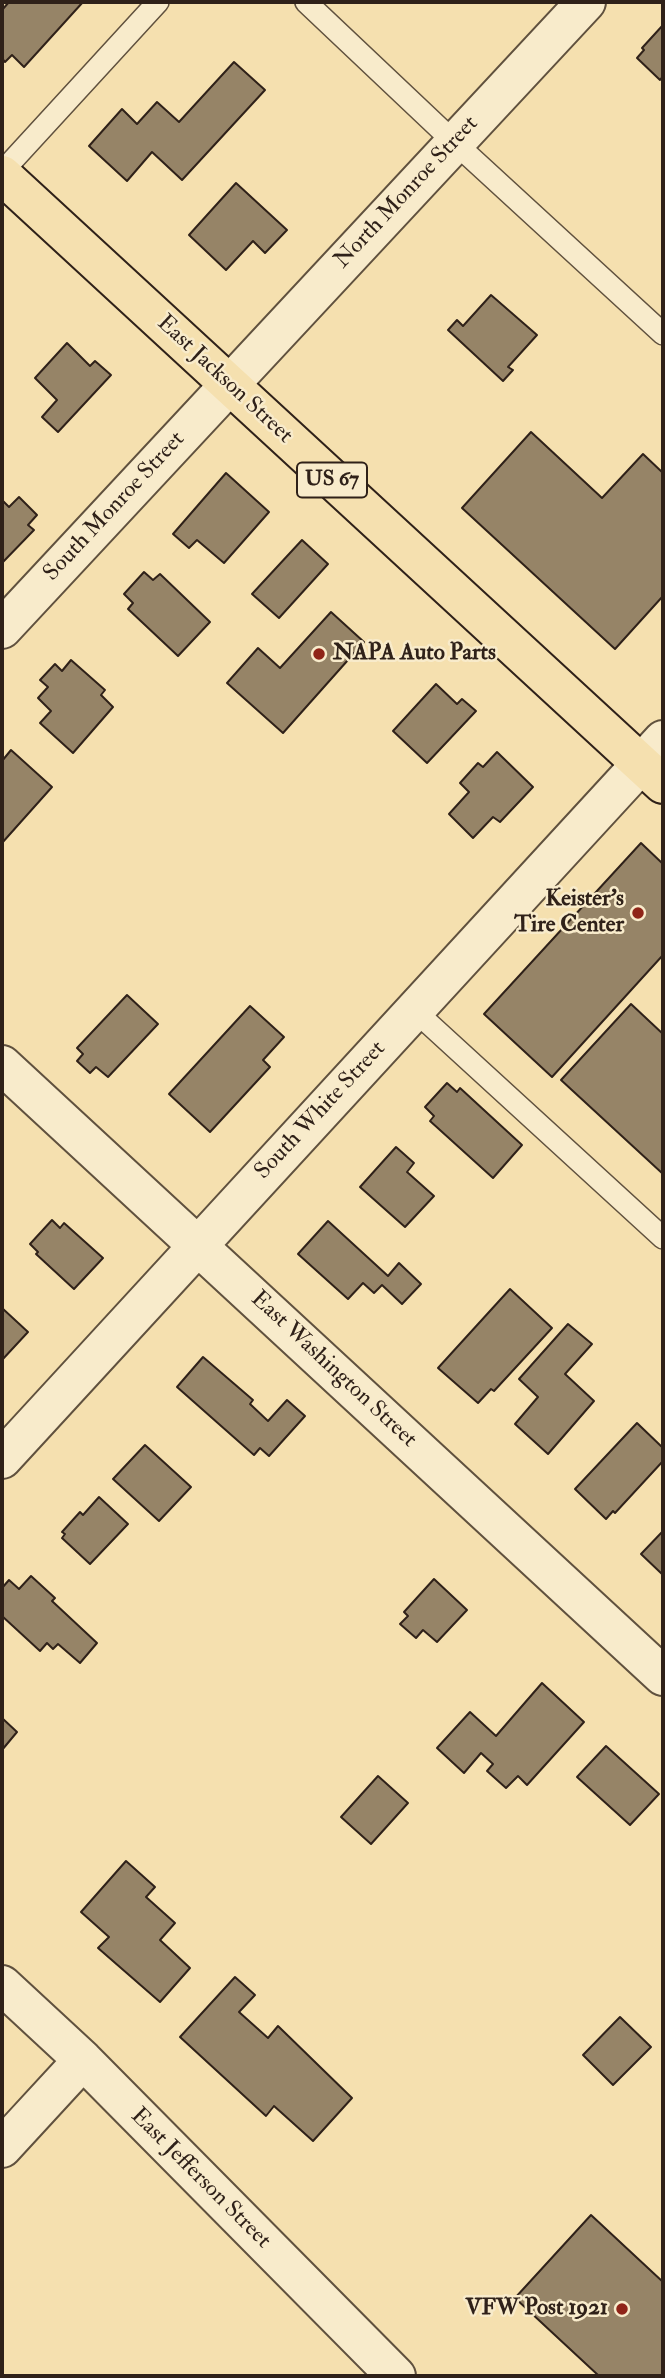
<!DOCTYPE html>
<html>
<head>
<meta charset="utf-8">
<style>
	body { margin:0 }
	#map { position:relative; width:665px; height:2378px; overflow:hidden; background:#f5e0af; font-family:"IM FELL Double Pica",serif }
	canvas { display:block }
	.frame { position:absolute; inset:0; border:4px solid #2f2119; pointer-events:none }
</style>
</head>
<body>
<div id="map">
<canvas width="665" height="2378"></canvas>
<div class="frame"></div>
</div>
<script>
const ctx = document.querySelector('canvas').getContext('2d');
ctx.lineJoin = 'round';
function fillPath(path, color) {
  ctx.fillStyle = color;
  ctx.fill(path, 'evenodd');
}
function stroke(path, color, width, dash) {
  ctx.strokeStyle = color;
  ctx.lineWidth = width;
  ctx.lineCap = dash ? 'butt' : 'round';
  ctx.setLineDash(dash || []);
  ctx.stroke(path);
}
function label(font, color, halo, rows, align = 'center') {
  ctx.font = font + ' "IM FELL Double Pica",serif';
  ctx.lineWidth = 5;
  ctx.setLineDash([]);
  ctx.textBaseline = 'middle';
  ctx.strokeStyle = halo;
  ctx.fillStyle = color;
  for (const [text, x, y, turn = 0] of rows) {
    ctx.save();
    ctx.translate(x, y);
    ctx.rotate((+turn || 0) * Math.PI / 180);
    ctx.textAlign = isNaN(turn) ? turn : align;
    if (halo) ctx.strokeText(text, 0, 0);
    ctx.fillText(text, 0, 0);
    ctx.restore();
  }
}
const building = new Path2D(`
	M 9,2 L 83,2 L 24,67 L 12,55 L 5,62 L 2,58 L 2,10 Z
	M 663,25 L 663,76 L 660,80 L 637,58 L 644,50 L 642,48 Z
	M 234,62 L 265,90 L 182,180 L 152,152 L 127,181 L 89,146 L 122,109 L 137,124 L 157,102 L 179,122 Z
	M 236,183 L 287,230 L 265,253 L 253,241 L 226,270 L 189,235 Z
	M 491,295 L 537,335 L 508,367 L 513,370 L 503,381 L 448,330 L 457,320 L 463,326 Z
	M 67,343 L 90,366 L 95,361 L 111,375 L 58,432 L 42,417 L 57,400 L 35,378 Z
	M 531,432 L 602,498 L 643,454 L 663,473 L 663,596 L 615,649 L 462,508 Z
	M 226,473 L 269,512 L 224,563 L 197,540 L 189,548 L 173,534 Z
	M 19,497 L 37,515 L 28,525 L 34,530 L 2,563 L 2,500 L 9,507 Z
	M 302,540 L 328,564 L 279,618 L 252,594 Z
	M 144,572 L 153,580 L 160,574 L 210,622 L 178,656 L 128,609 L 133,603 L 124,594 Z
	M 331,612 L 364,642 L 283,733 L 227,683 L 258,648 L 280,668 Z
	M 71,660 L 105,690 L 101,695 L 113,707 L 73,753 L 40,723 L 51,711 L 38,698 L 48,687 L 40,680 L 55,664 L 62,671 Z
	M 436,684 L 457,704 L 462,699 L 476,711 L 427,763 L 393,731 Z
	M 11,750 L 52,787 L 2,843 L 2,761 Z
	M 497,752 L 533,787 L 500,822 L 493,817 L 473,838 L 449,814 L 469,792 L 460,783 L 478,763 L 483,767 Z
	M 641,843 L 663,864 L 663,955 L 552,1077 L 484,1014 Z
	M 127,995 L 158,1024 L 108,1077 L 96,1067 L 90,1073 L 77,1061 L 83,1054 L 77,1048 Z
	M 631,1004 L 663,1034 L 663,1174 L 561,1080 Z
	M 250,1006 L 284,1037 L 263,1060 L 270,1067 L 210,1132 L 169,1094 Z
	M 447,1083 L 457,1092 L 460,1088 L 522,1145 L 493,1178 L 430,1121 L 434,1116 L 425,1107 Z
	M 396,1147 L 414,1163 L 407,1172 L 434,1196 L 405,1227 L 360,1187 Z
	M 52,1220 L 60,1228 L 64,1223 L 103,1258 L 74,1289 L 36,1254 L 38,1252 L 30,1244 Z
	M 328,1221 L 388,1276 L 399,1263 L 421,1284 L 402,1304 L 382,1285 L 374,1293 L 363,1283 L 348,1299 L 298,1254 Z
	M 510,1289 L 552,1328 L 494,1391 L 491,1389 L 478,1403 L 438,1368 Z
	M 2,1308 L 28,1332 L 2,1360 Z
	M 568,1324 L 592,1344 L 565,1374 L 594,1401 L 548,1454 L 515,1424 L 538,1397 L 519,1379 Z
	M 203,1357 L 253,1400 L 250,1404 L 268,1421 L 287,1400 L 305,1416 L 269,1456 L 260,1448 L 254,1455 L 177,1387 Z
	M 637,1423 L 663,1448 L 663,1461 L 615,1513 L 613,1511 L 606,1519 L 575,1489 Z
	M 145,1445 L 191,1487 L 159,1521 L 113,1479 Z
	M 99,1497 L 128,1524 L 90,1564 L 62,1538 L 65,1534 L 62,1532 L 80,1512 L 83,1515 Z
	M 663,1531 L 663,1575 L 641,1554 Z
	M 31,1576 L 55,1598 L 52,1601 L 97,1643 L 80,1663 L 58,1644 L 53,1649 L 47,1643 L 40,1651 L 2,1616 L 2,1588 L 9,1580 L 19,1589 Z
	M 434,1579 L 467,1610 L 437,1642 L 423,1630 L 416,1638 L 400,1624 L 408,1616 L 404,1612 Z
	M 542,1683 L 584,1722 L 527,1785 L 518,1776 L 506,1788 L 487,1771 L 493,1764 L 481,1753 L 464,1773 L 437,1748 L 470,1712 L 496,1736 Z
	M 2,1718 L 17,1732 L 2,1750 Z
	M 606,1746 L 659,1794 L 630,1825 L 577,1777 Z
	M 378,1776 L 408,1803 L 371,1844 L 341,1817 Z
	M 126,1861 L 155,1887 L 146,1897 L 175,1923 L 160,1940 L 190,1968 L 160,2002 L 98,1948 L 109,1937 L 81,1912 Z
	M 235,1977 L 255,1995 L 239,2012 L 268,2038 L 278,2026 L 352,2098 L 313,2141 L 274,2106 L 266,2116 L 180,2037 Z
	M 620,2017 L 651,2047 L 613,2085 L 583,2055 Z
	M 591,2215 L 663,2282 L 663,2376 L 599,2376 L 515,2298 Z`);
fillPath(building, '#968467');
stroke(building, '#2f2119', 2);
const service = new Path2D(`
	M 306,2 L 454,142 L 663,334
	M 2,172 L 158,2
	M 414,1010 L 663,1238`);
const minor = new Path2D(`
	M 2,629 L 586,2
	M 2,1065 L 663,1676
	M 2,1459 L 663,740
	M 2,1985 L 83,2060 L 396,2376
	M 2,2148 L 83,2060`);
const trunk = new Path2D(`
	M 2,175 L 663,784`);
stroke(service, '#60513e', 24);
stroke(minor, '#60513e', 42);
stroke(trunk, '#2f2119', 42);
stroke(service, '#f8ebcb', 21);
stroke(minor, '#f8ebcb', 38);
stroke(trunk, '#f5e0af', 38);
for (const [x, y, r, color] of [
	[319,654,7,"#8f2418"],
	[638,913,7,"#8f2418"],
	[622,2309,7,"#8f2418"]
]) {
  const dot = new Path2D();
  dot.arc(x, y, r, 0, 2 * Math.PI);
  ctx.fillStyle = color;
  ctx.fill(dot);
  stroke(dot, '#f8ebcb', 2.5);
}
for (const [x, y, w] of [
	[332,480,70]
]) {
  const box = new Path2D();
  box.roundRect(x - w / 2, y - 17.5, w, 35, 5);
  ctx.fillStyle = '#f8ebcb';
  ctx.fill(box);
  stroke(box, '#2f2119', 2);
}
label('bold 21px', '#2f2119', null, [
	["US 67",332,480]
]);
label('23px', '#2f2119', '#f8ebcb', [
	["North Monroe Street",407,193,-47],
	["East Jackson Street",224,380,43],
	["South Monroe Street",115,507,-47],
	["South White Street",321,1111,-47],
	["East Washington Street",333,1370,43],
	["East Jefferson Street",200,2179,45]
]);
label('bold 23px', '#2f2119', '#f8ebcb', [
	["NAPA Auto Parts",333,654,"left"],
	["Keister's",624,900],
	["Tire Center",624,926],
	["VFW Post 1921",608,2309]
], 'right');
</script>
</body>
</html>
